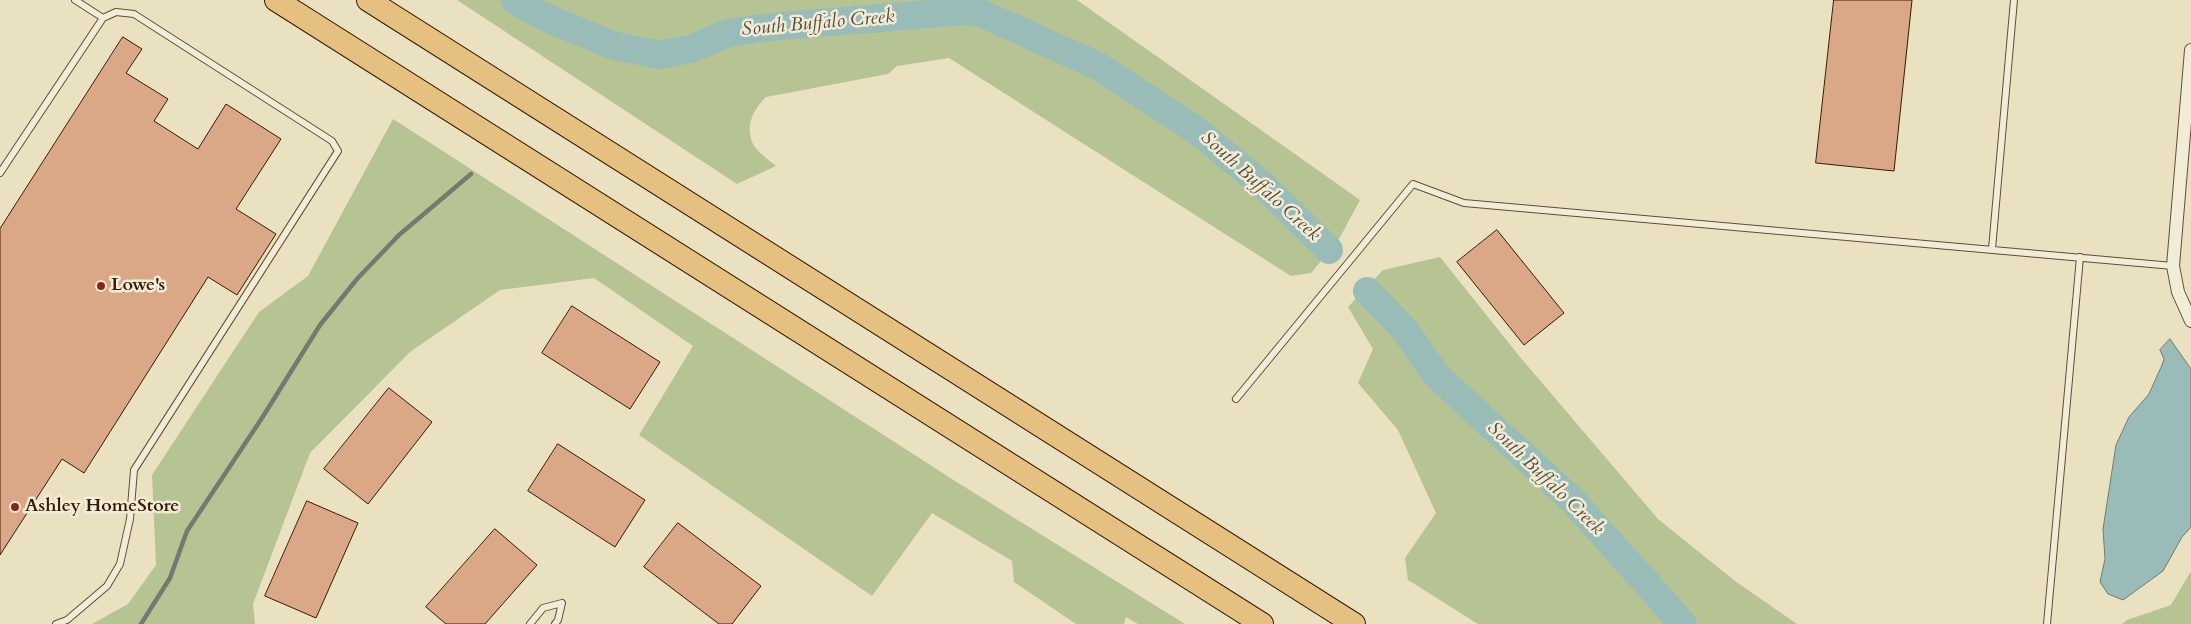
<!DOCTYPE html>
<html>
<head>
<meta charset="utf-8">
<style>
	body { margin:0 }
	canvas { display:block; background:#eae1c1 }
</style>
</head>
<body>
<canvas width="2191" height="624"></canvas>
<script>
const ctx = document.querySelector('canvas').getContext('2d');
ctx.lineJoin = 'round';
function fillPath(path, color) {
  ctx.fillStyle = color;
  ctx.fill(path, 'evenodd');
}
function stroke(path, color, width, dash) {
  ctx.strokeStyle = color;
  ctx.lineWidth = width;
  ctx.lineCap = dash ? 'butt' : 'round';
  ctx.setLineDash(dash || []);
  ctx.stroke(path);
}
function label(font, color, halo, rows, align = 'center') {
  ctx.font = font + ' Cardo,serif';
  ctx.lineWidth = 5;
  ctx.setLineDash([]);
  ctx.textBaseline = 'middle';
  ctx.strokeStyle = halo;
  ctx.fillStyle = color;
  for (const [text, x, y, turn = 0] of rows) {
    ctx.save();
    ctx.translate(x, y);
    ctx.rotate((+turn || 0) * Math.PI / 180);
    ctx.textAlign = isNaN(turn) ? turn : align;
    if (halo) ctx.strokeText(text, 0, 0);
    ctx.fillText(text, 0, 0);
    ctx.restore();
  }
}
fillPath(new Path2D(`
	M 457,0 L 1077,0 L 1360,200 L 1339,239 L 1311,273 L 1291,276 L 949,58 L 897,66 L 888,74 L 766,97 C 753,110 745,126 753,144 C 757,152 769,160 776,166 L 737,184 Z
	M 393,119 L 955,481 L 1185,624 L 1138,624 L 1126,617 L 1124,624 L 1076,624 L 1014,582 L 1012,561 L 932,513 L 872,596 L 639,435 L 693,346 L 594,278 L 500,290 L 410,352 L 310,453 L 253,604 L 255,624 L 92,624 L 128,604 L 156,565 L 152,475 L 259,312 L 308,276 Z
	M 1440,257 L 1520,357 L 1658,519 L 1735,581 L 1797,624 L 1478,624 L 1408,580 L 1405,558 L 1436,513 L 1398,430 L 1358,383 L 1373,349 L 1348,307 L 1383,270 Z
	M 2191,571 L 2191,624 L 2122,624 L 2127,620 L 2171,605 Z`), '#b6c393');
const water = new Path2D(`
	M 2170,339 L 2191,369 L 2191,527 L 2182,537 L 2163,571 L 2123,600 L 2108,594 L 2100,582 L 2105,559 L 2103,529 L 2116,445 L 2129,417 L 2149,394 L 2162,365 L 2164,359 L 2160,350 Z`);
fillPath(water, '#99bcb9');
stroke(water, '#727b70', 1);
stroke(new Path2D(`
	M 141,624 L 170,578 L 187,531 L 262,418 L 320,325 L 357,279 L 399,235 L 471,174`), '#727b70', 4.5);
stroke(new Path2D(`
	M 515,0 L 540,15 L 612,45 L 659,55 L 690,49 L 728,33 L 771,27 L 965,11 L 983,14 L 1098,66 L 1196,130 L 1265,187 L 1329,250
	M 1367,291 L 1405,330 L 1436,375 L 1574,502 L 1683,624`), '#99bcb9', 28);
const building = new Path2D(`
	M 1834,0 L 1912,0 L 1894,171 L 1816,163 Z
	M 123,37 L 142,49 L 126,73 L 168,99 L 154,121 L 198,149 L 226,104 L 281,139 L 236,209 L 276,234 L 237,295 L 208,277 L 84,473 L 62,459 L 0,555 L 0,229 Z
	M 1497,230 L 1564,313 L 1524,345 L 1457,262 Z
	M 572,306 L 660,362 L 630,409 L 542,353 Z
	M 389,388 L 432,422 L 368,504 L 324,469 Z
	M 558,444 L 645,500 L 615,547 L 528,491 Z
	M 307,501 L 358,523 L 316,618 L 265,596 Z
	M 678,523 L 761,586 L 732,624 L 719,624 L 644,567 Z
	M 495,529 L 537,565 L 485,624 L 446,624 L 426,607 Z`);
fillPath(building, '#dba887');
stroke(building, '#381a02', 1);
const service = new Path2D(`
	M 75,0 L 103,18
	M 0,173 L 103,18 L 116,12 L 134,14 L 332,141 L 338,151 L 134,470 L 130,519 L 120,564 L 107,586 L 67,620 L 56,624
	M 1992,249 L 2014,0
	M 1236,399 L 1413,184 L 1464,203 L 2173,266
	M 530,624 L 543,608 L 562,603 L 558,620 L 555,624
	M 2047,624 L 2080,257`);
const minor = new Path2D(`
	M 2191,50 L 2173,266 L 2178,292 L 2191,321`);
const motorway = new Path2D(`
	M 276,0 L 1262,624
	M 368,0 L 1354,624`);
stroke(service, '#644c32', 8);
stroke(minor, '#644c32', 14);
stroke(motorway, '#381a02', 24);
stroke(service, '#f1ecd7', 6);
stroke(minor, '#f1ecd7', 12);
stroke(motorway, '#e5c080', 22);
for (const [x, y, r, color] of [
	[101,286,5,"#8f2418"],
	[15,507,5,"#8f2418"]
]) {
  const dot = new Path2D();
  dot.arc(x, y, r, 0, 2 * Math.PI);
  ctx.fillStyle = color;
  ctx.fill(dot);
  stroke(dot, '#f1ecd7', 2);
}
label('bold 18px', '#381a02', '#f1ecd7', [
	["Lowe's",111,286],
	["Ashley HomeStore",25,507]
], 'left');
label('italic 19px', '#554b39', '#f1ecd7', [
	["South Buffalo Creek",818,24,-5],
	["South Buffalo Creek",1260,187,42],
	["South Buffalo Creek",1545,479,44]
]);
</script>
</body>
</html>
